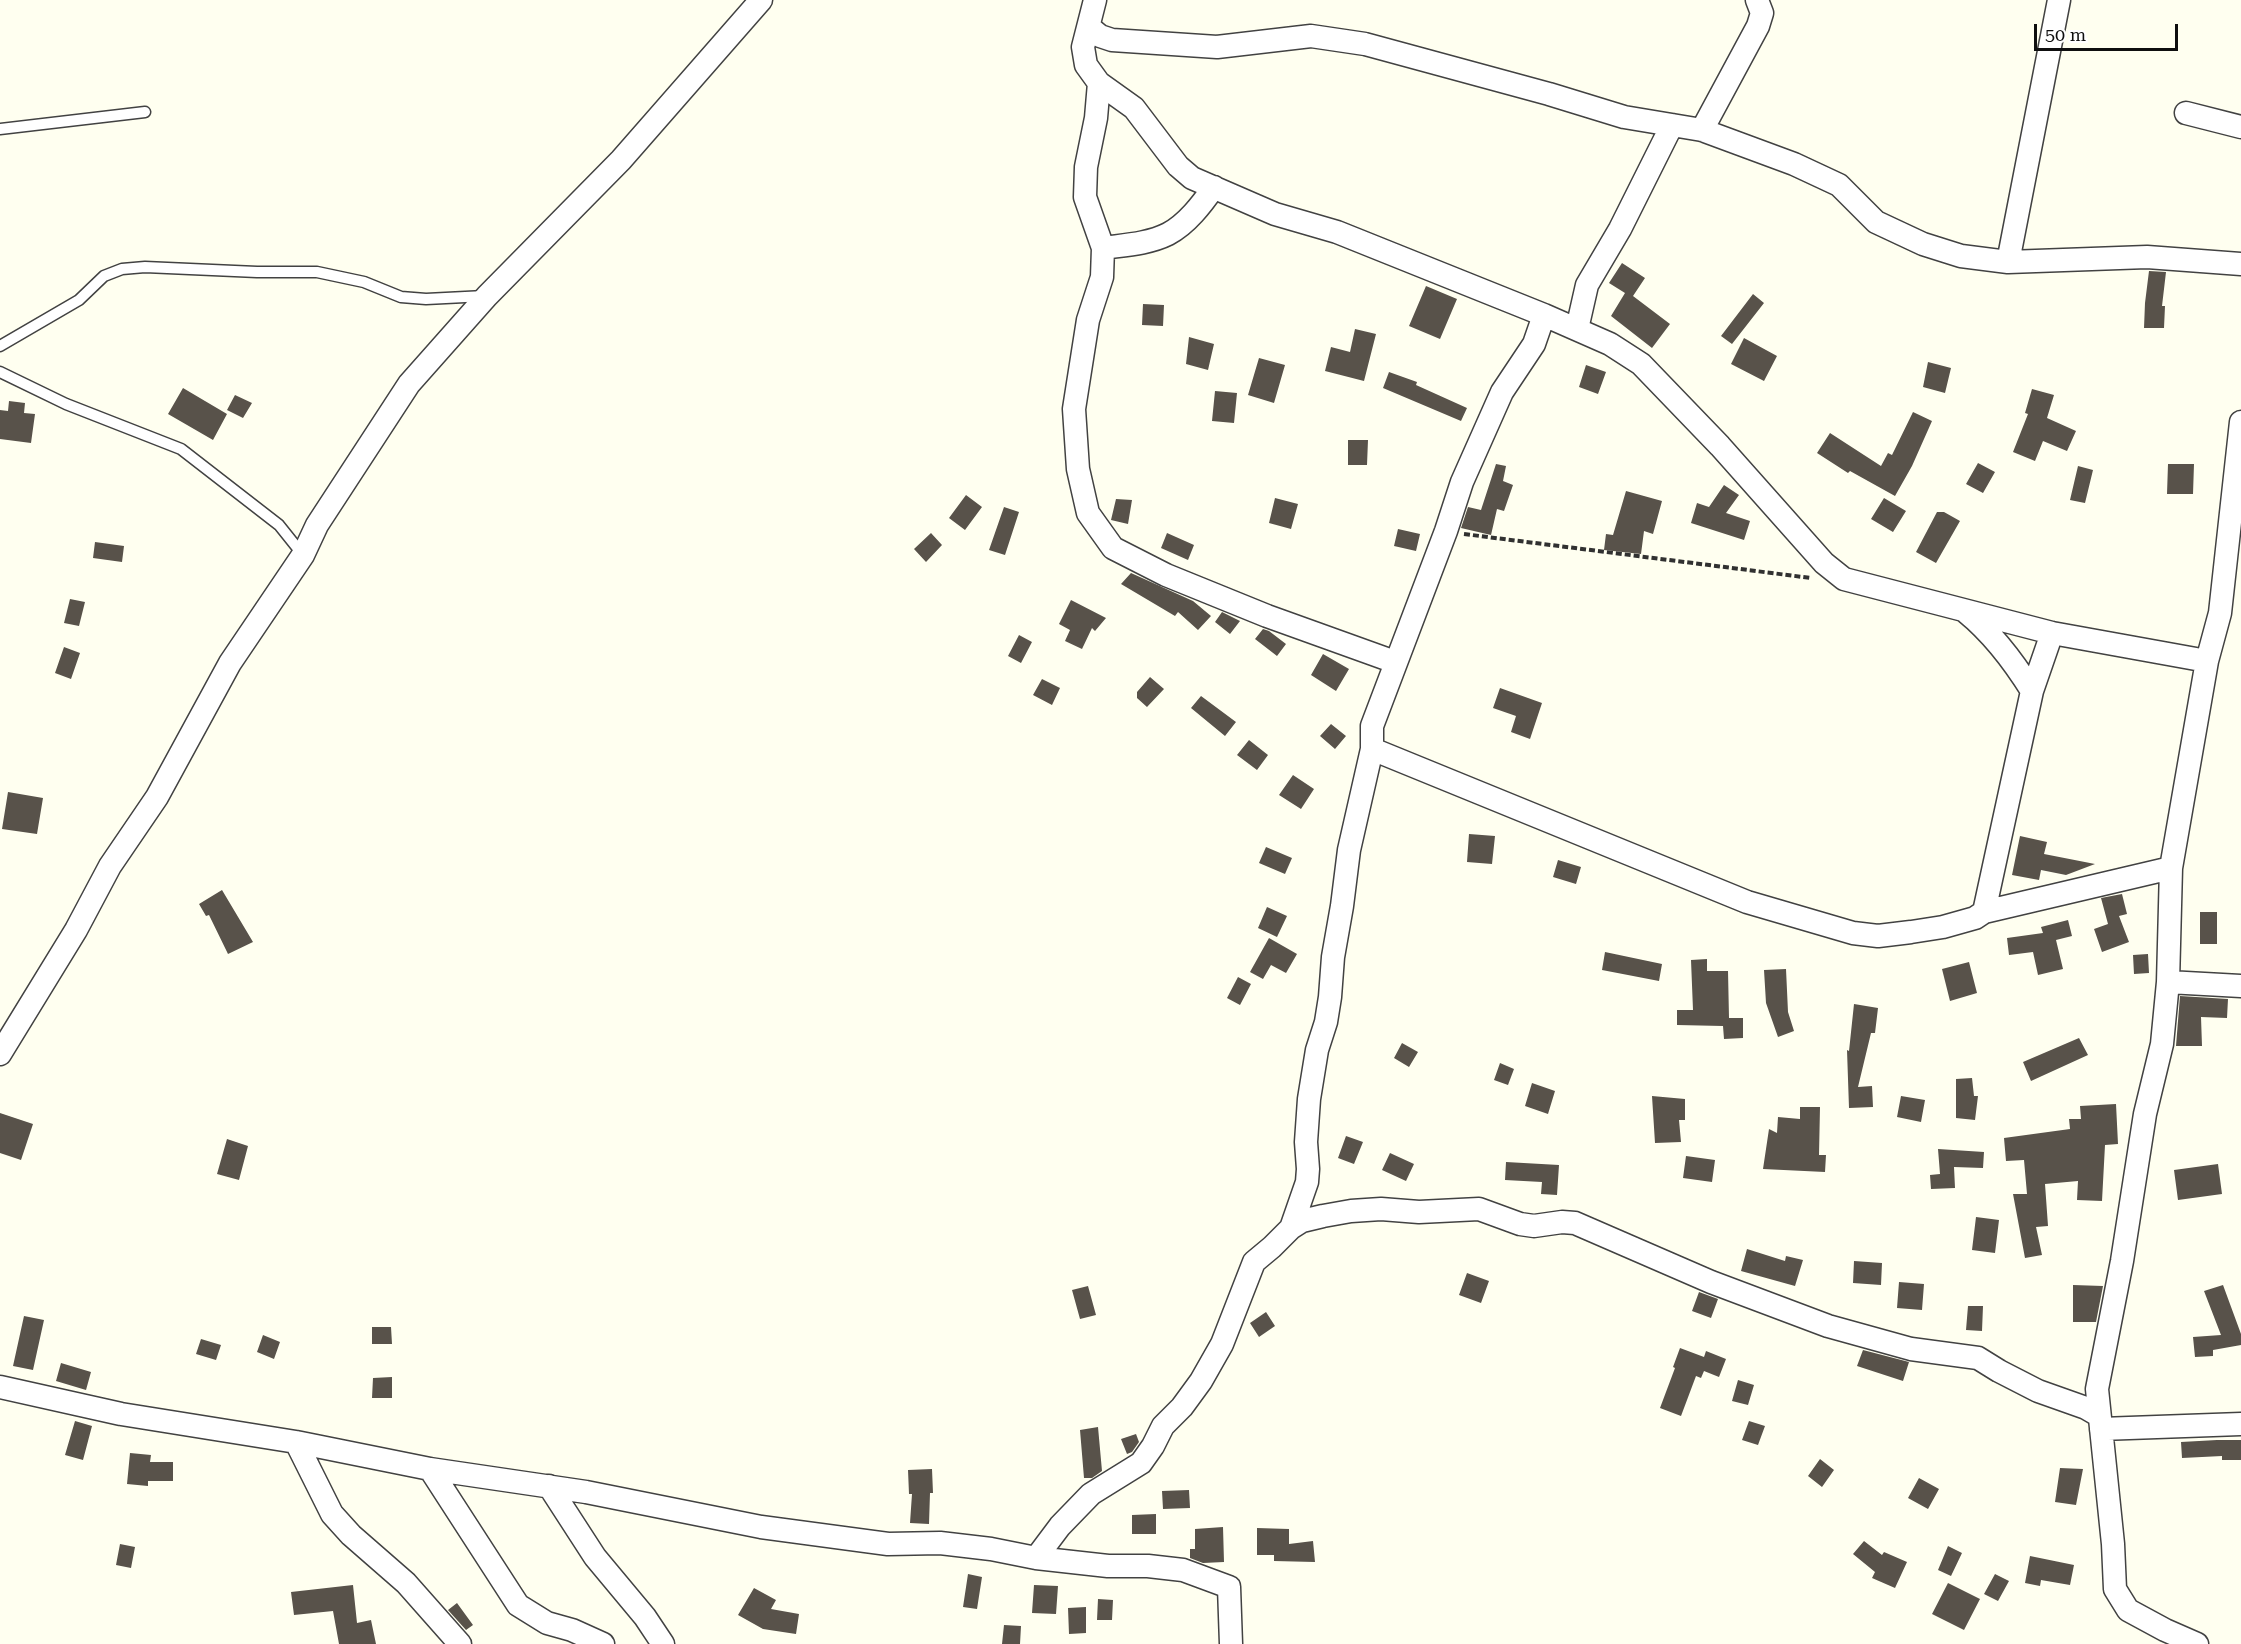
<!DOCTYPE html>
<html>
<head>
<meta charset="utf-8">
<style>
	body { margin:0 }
	#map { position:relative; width:2241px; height:1644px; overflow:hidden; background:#fffff0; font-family:"Roboto Serif",serif }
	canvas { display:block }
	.scale { position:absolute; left:2034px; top:24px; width:144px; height:27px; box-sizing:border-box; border:3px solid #0f0f0f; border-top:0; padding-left:8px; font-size:18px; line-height:21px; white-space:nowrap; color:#0f0f0f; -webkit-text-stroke:4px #fff; paint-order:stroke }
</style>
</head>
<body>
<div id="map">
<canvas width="2241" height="1644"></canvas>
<div class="scale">50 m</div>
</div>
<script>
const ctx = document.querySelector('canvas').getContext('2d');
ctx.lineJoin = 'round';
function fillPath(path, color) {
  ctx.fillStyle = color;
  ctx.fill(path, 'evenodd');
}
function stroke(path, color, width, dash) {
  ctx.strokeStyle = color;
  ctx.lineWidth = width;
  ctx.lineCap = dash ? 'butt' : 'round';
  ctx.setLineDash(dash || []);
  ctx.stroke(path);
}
fillPath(new Path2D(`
	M 1622,263 L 1645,278 L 1633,296 L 1670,324 L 1652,348 L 1611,316 L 1625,293 L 1609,283 Z
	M 2149,271 L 2166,272 L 2162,306 L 2165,306 L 2164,328 L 2144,328 L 2145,303 Z
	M 1426,286 L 1457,299 L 1440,339 L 1409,326 Z
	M 1753,294 L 1764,303 L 1732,344 L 1721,336 Z
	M 1143,304 L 1164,305 L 1163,326 L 1142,325 Z
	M 1355,329 L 1376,334 L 1364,381 L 1325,371 L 1331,347 L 1350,352 Z
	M 1189,337 L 1214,344 L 1208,370 L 1186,364 Z
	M 1744,338 L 1777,356 L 1764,381 L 1731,364 Z
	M 1259,358 L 1285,365 L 1274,403 L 1248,395 Z
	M 1928,362 L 1951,368 L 1945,393 L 1923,387 Z
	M 1586,365 L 1606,372 L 1598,394 L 1579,387 Z
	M 1389,372 L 1417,382 L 1416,385 L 1467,408 L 1461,421 L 1383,388 Z
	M 183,388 L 227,414 L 213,440 L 168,414 Z
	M 2032,389 L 2054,395 L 2047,418 L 2076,431 L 2067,451 L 2043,441 L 2035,461 L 2013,452 L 2028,414 L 2025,413 Z
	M 1215,391 L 1237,393 L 1234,423 L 1212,421 Z
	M 235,395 L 252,403 L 243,418 L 227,410 Z
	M 9,401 L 25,403 L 24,413 L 35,414 L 31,443 L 0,439 L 0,410 L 8,411 Z
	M 1913,412 L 1932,421 L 1912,466 L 1895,496 L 1850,471 L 1848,473 L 1817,453 L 1830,433 L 1881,466 L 1888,453 L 1892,455 Z
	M 1348,440 L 1368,440 L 1367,465 L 1348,465 Z
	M 1978,463 L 1995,472 L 1983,493 L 1966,484 Z
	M 1496,464 L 1506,466 L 1503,481 L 1513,485 L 1504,511 L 1497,509 L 1491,535 L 1461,528 L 1468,507 L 1481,510 Z
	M 2168,464 L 2194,464 L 2193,494 L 2167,494 Z
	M 2078,466 L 2093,470 L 2085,503 L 2070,500 Z
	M 1724,485 L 1739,495 L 1726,513 L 1750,521 L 1744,540 L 1691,523 L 1697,503 L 1709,507 Z
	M 1626,491 L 1662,501 L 1653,534 L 1644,531 L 1641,554 L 1604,550 L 1606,534 L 1613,535 Z
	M 966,495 L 982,507 L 965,530 L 949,518 Z
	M 1275,498 L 1298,504 L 1291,529 L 1269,523 Z
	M 1884,498 L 1906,511 L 1893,532 L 1871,519 Z
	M 1116,499 L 1132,500 L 1128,524 L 1111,520 Z
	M 1004,507 L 1019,512 L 1005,555 L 989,550 Z
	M 1937,512 L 1944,512 L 1960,521 L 1936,563 L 1916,552 Z
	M 1398,529 L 1420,534 L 1416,551 L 1394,546 Z
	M 931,533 L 942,545 L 926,562 L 914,549 Z
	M 1167,533 L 1194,545 L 1188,560 L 1161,548 Z
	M 95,542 L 124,546 L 122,562 L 93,558 Z
	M 1131,573 L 1193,601 L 1211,616 L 1198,630 L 1178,612 L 1175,616 L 1121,584 Z
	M 70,599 L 85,602 L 79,626 L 64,623 Z
	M 1071,600 L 1106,618 L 1095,631 L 1092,628 L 1082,649 L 1065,641 L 1070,630 L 1059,624 Z
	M 1222,612 L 1240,621 L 1230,634 L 1215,622 Z
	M 1263,629 L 1269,631 L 1286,644 L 1277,656 L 1255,639 Z
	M 1019,635 L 1032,642 L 1021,663 L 1008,656 Z
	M 64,647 L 80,653 L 71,679 L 55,673 Z
	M 1323,654 L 1349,669 L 1336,691 L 1311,675 Z
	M 1150,677 L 1164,689 L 1147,707 L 1137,698 L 1137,692 Z
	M 1042,679 L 1060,688 L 1052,705 L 1033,695 Z
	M 1500,688 L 1542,703 L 1530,739 L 1511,732 L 1516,716 L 1493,708 Z
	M 1201,696 L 1236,722 L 1225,736 L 1191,708 Z
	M 1331,724 L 1346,736 L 1335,749 L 1320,736 Z
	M 1249,740 L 1268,755 L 1257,770 L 1237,755 Z
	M 1293,775 L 1314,789 L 1301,809 L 1279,795 Z
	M 8,792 L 43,798 L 37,834 L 2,829 Z
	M 1469,834 L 1495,836 L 1492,864 L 1467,862 Z
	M 2020,836 L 2047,842 L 2044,854 L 2095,864 L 2066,875 L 2041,870 L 2039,880 L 2012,875 Z
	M 1266,847 L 1292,858 L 1285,874 L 1259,863 Z
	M 1558,860 L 1581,867 L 1576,884 L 1553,877 Z
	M 222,890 L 253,942 L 228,954 L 209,915 L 206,916 L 199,904 Z
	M 2122,894 L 2127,914 L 2119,916 L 2129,942 L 2102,952 L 2094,929 L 2108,924 L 2101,898 Z
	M 1267,907 L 1287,916 L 1277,937 L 1258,928 Z
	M 2200,912 L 2217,912 L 2217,944 L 2200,944 Z
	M 2068,920 L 2072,936 L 2056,940 L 2063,969 L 2038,975 L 2033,952 L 2009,955 L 2007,938 L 2043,933 L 2041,927 Z
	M 1269,938 L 1297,954 L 1286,973 L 1271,965 L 1263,979 L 1250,972 Z
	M 1605,952 L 1662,964 L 1659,981 L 1602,970 Z
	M 2148,954 L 2149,973 L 2134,974 L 2133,955 Z
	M 1707,959 L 1707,971 L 1728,971 L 1729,1018 L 1743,1018 L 1743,1038 L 1724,1039 L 1723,1026 L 1677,1025 L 1677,1010 L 1693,1010 L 1691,960 Z
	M 1969,962 L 1977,993 L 1950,1001 L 1942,969 Z
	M 1786,969 L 1788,1012 L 1794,1031 L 1778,1037 L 1766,1003 L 1764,970 Z
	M 1238,977 L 1251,984 L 1240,1005 L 1227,998 Z
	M 2180,996 L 2228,999 L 2227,1018 L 2201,1017 L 2202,1046 L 2176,1046 Z
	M 1854,1004 L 1878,1008 L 1875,1033 L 1871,1033 L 1858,1087 L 1872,1086 L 1873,1107 L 1849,1108 L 1847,1050 L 1849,1051 Z
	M 2079,1038 L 2088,1055 L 2031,1081 L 2023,1062 Z
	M 1402,1043 L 1418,1052 L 1409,1067 L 1394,1058 Z
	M 1500,1063 L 1514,1069 L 1508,1085 L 1494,1080 Z
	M 1972,1078 L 1974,1096 L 1978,1096 L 1975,1120 L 1956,1118 L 1956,1079 Z
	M 1532,1083 L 1555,1091 L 1548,1114 L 1525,1106 Z
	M 1652,1096 L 1685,1099 L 1685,1120 L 1679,1120 L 1681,1142 L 1655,1143 Z
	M 1901,1096 L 1925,1100 L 1921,1122 L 1897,1117 Z
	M 2116,1104 L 2118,1144 L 2105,1145 L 2102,1201 L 2077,1200 L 2078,1181 L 2045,1184 L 2048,1226 L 2036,1227 L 2042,1255 L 2025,1258 L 2013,1194 L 2027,1194 L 2024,1160 L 2006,1161 L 2004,1138 L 2070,1129 L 2069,1119 L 2081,1119 L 2080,1106 Z
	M 1800,1107 L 1820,1107 L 1819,1155 L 1826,1155 L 1825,1172 L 1763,1169 L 1769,1129 L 1777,1133 L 1778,1117 L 1800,1119 Z
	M 0,1113 L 33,1124 L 21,1160 L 0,1153 Z
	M 1346,1136 L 1363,1142 L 1354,1164 L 1338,1158 Z
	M 227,1139 L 248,1146 L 239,1180 L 217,1174 Z
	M 1938,1149 L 1984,1152 L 1983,1168 L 1954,1167 L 1955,1188 L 1931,1189 L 1930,1175 L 1940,1174 Z
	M 1390,1153 L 1414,1164 L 1406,1181 L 1382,1170 Z
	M 1686,1156 L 1715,1160 L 1712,1182 L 1683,1178 Z
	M 1506,1162 L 1559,1165 L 1557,1195 L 1541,1194 L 1542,1182 L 1505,1180 Z
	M 2218,1164 L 2222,1194 L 2178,1200 L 2174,1170 Z
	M 1976,1217 L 1999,1220 L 1995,1253 L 1972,1250 Z
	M 1747,1249 L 1785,1261 L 1786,1256 L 1803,1260 L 1795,1286 L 1741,1271 Z
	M 1854,1261 L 1882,1263 L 1881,1285 L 1853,1283 Z
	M 1467,1273 L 1489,1281 L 1481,1303 L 1459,1295 Z
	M 1899,1282 L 1924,1284 L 1922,1310 L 1897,1308 Z
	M 2073,1285 L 2103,1286 L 2096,1322 L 2073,1322 Z
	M 2223,1285 L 2241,1334 L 2241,1345 L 2213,1350 L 2213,1356 L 2195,1357 L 2193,1337 L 2221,1335 L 2204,1291 Z
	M 1088,1286 L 1096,1315 L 1080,1319 L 1072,1290 Z
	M 1699,1292 L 1718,1299 L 1711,1318 L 1692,1311 Z
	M 1968,1306 L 1983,1306 L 1982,1331 L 1966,1330 Z
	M 1266,1312 L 1275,1326 L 1259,1337 L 1250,1323 Z
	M 24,1316 L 44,1320 L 33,1370 L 13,1366 Z
	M 372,1327 L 391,1327 L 392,1344 L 372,1344 Z
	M 263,1335 L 280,1342 L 274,1359 L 257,1352 Z
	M 201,1339 L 221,1345 L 216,1360 L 196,1354 Z
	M 1680,1348 L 1704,1357 L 1706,1351 L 1726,1359 L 1719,1377 L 1704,1371 L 1701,1378 L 1696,1376 L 1681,1416 L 1660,1408 L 1675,1368 L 1673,1367 Z
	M 1863,1350 L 1909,1362 L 1903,1381 L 1857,1366 Z
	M 61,1363 L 91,1372 L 86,1390 L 56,1381 Z
	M 392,1377 L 392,1398 L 372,1398 L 373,1378 Z
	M 1738,1380 L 1754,1385 L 1748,1405 L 1732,1401 Z
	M 75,1421 L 92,1426 L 83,1460 L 65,1455 Z
	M 1749,1421 L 1765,1426 L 1758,1445 L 1742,1440 Z
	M 1098,1427 L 1102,1471 L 1092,1478 L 1084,1478 L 1080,1430 Z
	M 1136,1434 L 1139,1442 L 1132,1452 L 1127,1454 L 1121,1439 Z
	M 2217,1440 L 2241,1440 L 2241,1460 L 2222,1460 L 2222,1456 L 2182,1458 L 2181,1442 Z
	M 130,1453 L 151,1455 L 150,1462 L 173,1462 L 173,1481 L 148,1481 L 148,1486 L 127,1484 Z
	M 1820,1459 L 1834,1470 L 1822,1487 L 1808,1476 Z
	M 2060,1468 L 2083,1469 L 2076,1505 L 2055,1502 Z
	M 932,1469 L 933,1493 L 930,1493 L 929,1524 L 910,1523 L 912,1494 L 909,1494 L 908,1470 Z
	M 1919,1478 L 1939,1489 L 1928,1509 L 1908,1498 Z
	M 1189,1490 L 1190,1508 L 1163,1509 L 1162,1491 Z
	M 1156,1514 L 1156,1534 L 1132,1534 L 1132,1515 Z
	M 1223,1527 L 1224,1562 L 1203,1563 L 1190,1558 L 1190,1549 L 1195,1549 L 1195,1529 Z
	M 1257,1528 L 1289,1529 L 1289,1544 L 1313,1541 L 1315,1562 L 1274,1561 L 1274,1555 L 1257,1555 Z
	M 1864,1541 L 1882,1555 L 1884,1552 L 1907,1562 L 1895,1588 L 1872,1578 L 1875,1572 L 1853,1554 Z
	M 120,1544 L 135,1547 L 131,1568 L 116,1565 Z
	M 1948,1546 L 1962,1553 L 1951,1576 L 1938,1570 Z
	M 2030,1556 L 2074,1565 L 2070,1585 L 2041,1580 L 2040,1586 L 2025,1583 Z
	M 968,1574 L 982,1577 L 977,1609 L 963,1607 Z
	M 1995,1574 L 2009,1581 L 1998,1601 L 1984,1594 Z
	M 1948,1583 L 1980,1599 L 1964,1630 L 1932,1614 Z
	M 353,1585 L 357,1623 L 371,1620 L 376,1644 L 339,1644 L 333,1611 L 294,1615 L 291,1592 Z
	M 1034,1585 L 1058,1586 L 1056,1614 L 1032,1613 Z
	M 754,1588 L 776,1600 L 771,1609 L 799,1614 L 796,1634 L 763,1629 L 738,1615 Z
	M 1098,1599 L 1113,1600 L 1112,1620 L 1097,1620 Z
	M 457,1603 L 473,1625 L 466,1630 L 448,1610 Z
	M 1086,1607 L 1086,1633 L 1069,1634 L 1068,1608 Z
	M 1004,1625 L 1021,1626 L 1020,1644 L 1002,1644 Z`), '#58524a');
const lane = new Path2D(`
	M 0,129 L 145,112
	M 0,346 L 79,300 L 104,276 L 122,269 L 145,267 L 257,272 L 317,272 L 364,282 L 401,297 L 426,299 L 485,296
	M 0,372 L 66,404 L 181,449 L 279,525 L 303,555`);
const street = new Path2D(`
	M 1095,0 L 1083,47 L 1086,65 L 1099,83 L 1134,108 L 1178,166 L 1192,178 L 1275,214 L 1337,232 L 1544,315 L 1610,344 L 1641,364 L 1720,446 L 1824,563 L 1844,579 L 2052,633 L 2207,661
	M 1089,27 L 1100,36 L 1112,40 L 1217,47 L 1311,36 L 1365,44 L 1549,94 L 1624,117 L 1702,130 L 1794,164 L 1839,185 L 1876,222 L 1923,244 L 1961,256 L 2008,262 L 2147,257 L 2241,264
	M 1099,83 L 1096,118 L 1086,167 L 1085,197 L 1103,248 L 1102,277 L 1088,320 L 1074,409 L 1078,469 L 1088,513 L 1113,548 L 1166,575 L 1267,616 L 1395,662
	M 2186,113 L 2241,127
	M 1702,130 L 1758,26 L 1762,13 L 1757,0
	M 1103,248 C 1124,245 1148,244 1168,234 C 1187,224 1202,204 1214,187
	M 2008,262 L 2059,0
	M 1577,329 L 1587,285 L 1620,229 L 1672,125
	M 1966,612 C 1993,634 2014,662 2032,691
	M 1372,749 L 1747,902 L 1853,933 L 1878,936 L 1911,932 L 1943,927 L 1975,918 L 1984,912 L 2171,868
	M 1984,912 L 2032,691 L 2052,633
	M 2168,982 L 2241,986
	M 0,1054 L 76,930 L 110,866 L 157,797 L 230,663 L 303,555 L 317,525 L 409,384 L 487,296 L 621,160 L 761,0
	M 1291,1228 L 1307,1182 L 1308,1169 L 1306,1142 L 1309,1099 L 1317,1050 L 1326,1022 L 1330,997 L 1333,957 L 1342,906 L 1349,850 L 1372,749 L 1372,726 L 1446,531 L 1462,482 L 1502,392 L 1534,344 L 1544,315
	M 0,1387 L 121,1414 L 296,1442 L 430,1469 L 586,1492 L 761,1527 L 888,1544 L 940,1543 L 991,1549 L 1036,1558 L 1108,1566 L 1148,1566 L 1183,1570 L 1229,1587 L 1231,1644
	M 2101,1429 L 2241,1424
	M 296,1442 L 332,1514 L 351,1535 L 406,1583 L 460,1644
	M 430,1469 L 518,1605 L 547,1623 L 572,1630 L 603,1644
	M 549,1486 L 595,1557 L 645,1617 L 663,1644
	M 1036,1558 L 1060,1526 L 1091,1494 L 1141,1463 L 1153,1446 L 1163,1426 L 1182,1407 L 1201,1381 L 1222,1344 L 1254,1262 L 1272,1247 L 1291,1228 L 1302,1221 L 1323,1216 L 1351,1211 L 1381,1209 L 1419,1212 L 1479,1209 L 1520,1224 L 1534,1226 L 1562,1222 L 1575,1223 L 1711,1282 L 1828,1326 L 1911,1349 L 1978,1358 L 1999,1371 L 2038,1391 L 2086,1408 L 2098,1415
	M 2197,1644 L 2165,1630 L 2128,1610 L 2115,1589 L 2113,1544 L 2097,1389 L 2122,1261 L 2145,1114 L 2162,1044 L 2168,982 L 2171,868 L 2207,661 L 2220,613 L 2241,422`);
stroke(lane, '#424242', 13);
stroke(street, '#424242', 25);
stroke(new Path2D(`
	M 1464,534 L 1811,578`), '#313131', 4, [6, 3]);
stroke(lane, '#fff', 10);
stroke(street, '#fff', 22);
</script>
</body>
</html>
